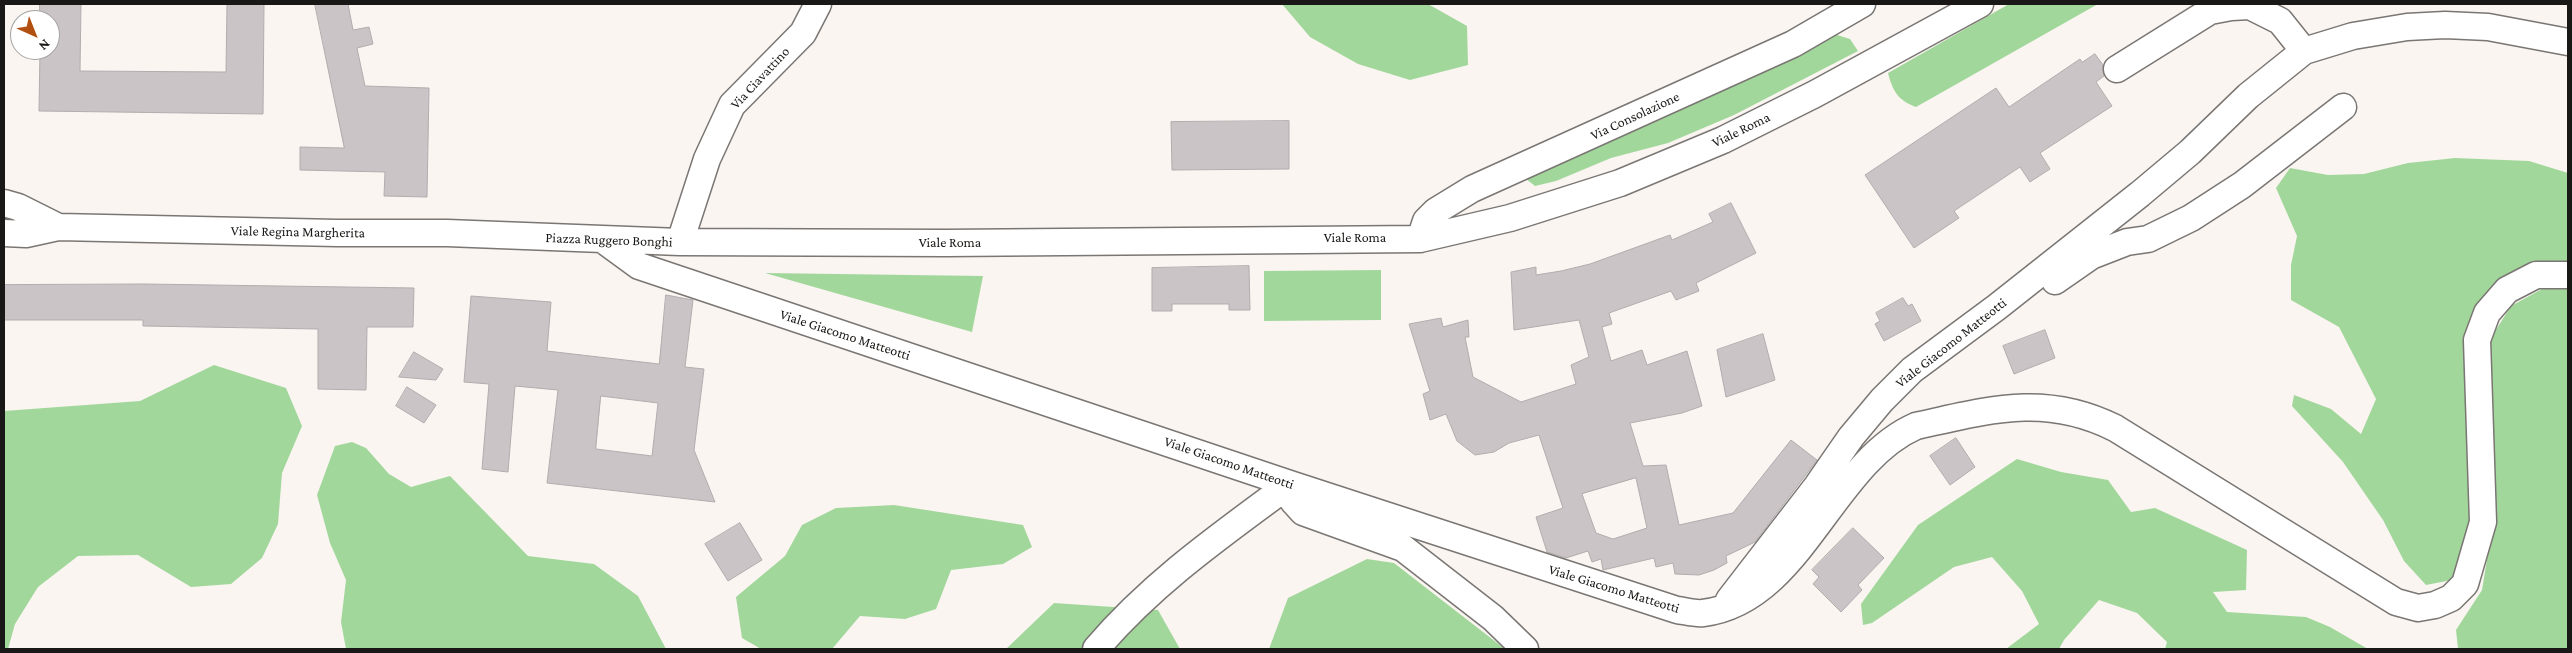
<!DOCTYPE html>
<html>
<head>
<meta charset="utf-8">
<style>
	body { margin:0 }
	#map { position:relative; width:2572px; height:653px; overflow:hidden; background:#faf5f1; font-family:"Crimson Pro",serif }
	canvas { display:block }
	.frame { position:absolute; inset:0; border:5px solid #1a1816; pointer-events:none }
	.north { position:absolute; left:10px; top:10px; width:50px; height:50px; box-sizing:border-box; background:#fff; border:1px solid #a3a3a2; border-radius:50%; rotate:136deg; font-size:14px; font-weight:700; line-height:20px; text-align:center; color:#1a1816 }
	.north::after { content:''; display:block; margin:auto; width:18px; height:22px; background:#b15010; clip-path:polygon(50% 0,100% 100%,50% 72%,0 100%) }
</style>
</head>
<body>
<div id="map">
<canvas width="2572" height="653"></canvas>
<div class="frame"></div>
<div class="north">N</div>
</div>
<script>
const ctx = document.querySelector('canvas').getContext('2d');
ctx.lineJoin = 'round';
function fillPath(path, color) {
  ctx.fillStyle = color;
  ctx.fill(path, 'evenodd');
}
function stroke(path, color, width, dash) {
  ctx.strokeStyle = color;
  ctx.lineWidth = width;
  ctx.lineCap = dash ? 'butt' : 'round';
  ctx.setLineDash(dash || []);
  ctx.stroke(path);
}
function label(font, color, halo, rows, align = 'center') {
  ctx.font = font + ' "Crimson Pro",serif';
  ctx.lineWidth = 5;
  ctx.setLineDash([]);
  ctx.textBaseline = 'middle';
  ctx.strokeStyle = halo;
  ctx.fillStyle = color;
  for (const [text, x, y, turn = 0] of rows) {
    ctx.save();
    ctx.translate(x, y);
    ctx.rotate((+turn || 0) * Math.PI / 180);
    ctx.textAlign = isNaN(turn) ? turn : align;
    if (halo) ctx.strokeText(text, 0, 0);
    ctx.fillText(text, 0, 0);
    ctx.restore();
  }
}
fillPath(new Path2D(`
	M 1282,4 L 1428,4 L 1467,26 L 1468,65 L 1410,80 L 1358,64 L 1310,37 Z
	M 2009,4 L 2098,4 L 1916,107 C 1898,100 1893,92 1888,73 Z
	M 1834,34 L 1850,39 L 1858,51 L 1734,115 L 1668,143 L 1611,158 L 1556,181 L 1535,186 L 1526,179 L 1529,174 Z
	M 2455,158 L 2529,161 L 2568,173 L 2568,268 L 2472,321 L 2475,535 L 2452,580 L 2426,585 L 2404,561 L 2383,520 L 2343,462 L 2292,406 L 2294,395 L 2331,409 L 2361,434 L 2376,399 L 2339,327 L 2291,300 L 2291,265 L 2297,236 L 2276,188 L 2290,168 L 2328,175 L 2364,174 L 2408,163 Z
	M 1381,270 L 1381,320 L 1264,321 L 1264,271 Z
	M 765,273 L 983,276 L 972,332 Z
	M 2542,289 L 2568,289 L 2568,649 L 2458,649 L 2456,630 L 2482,590 L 2493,523 L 2485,360 L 2492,336 L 2511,306 Z
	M 214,365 L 286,388 L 302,426 L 282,473 L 278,524 L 262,558 L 231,584 L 191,587 L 138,555 L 78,556 L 38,587 L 15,624 L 8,649 L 4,649 L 4,411 L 140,401 Z
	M 352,442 L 366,448 L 389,474 L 411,487 L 450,476 L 528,556 L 594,564 L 638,596 L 666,649 L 346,649 L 341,622 L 346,580 L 330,543 L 317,495 L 335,446 Z
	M 2017,459 L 2061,472 L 2108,480 L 2131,512 L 2155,508 L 2247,550 L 2246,590 L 2213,592 L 2227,612 L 2306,617 L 2330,627 L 2368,649 L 2165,649 L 2167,642 L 2137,613 L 2099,600 L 2064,640 L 2059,649 L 2006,649 L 2039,624 L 2022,591 L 1992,557 L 1954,567 L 1872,623 L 1863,625 L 1861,604 L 1918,525 Z
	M 894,505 L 1023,525 L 1032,547 L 1003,564 L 951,570 L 936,609 L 905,619 L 860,616 L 832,649 L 761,649 L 742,638 L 736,597 L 785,556 L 802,525 L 836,508 Z
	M 1367,559 L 1394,563 L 1505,649 L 1269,649 L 1288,598 Z
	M 1054,603 L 1158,610 L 1180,649 L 1006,649 Z`), '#a2d79b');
const building = new Path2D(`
	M 40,4 L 81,4 L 80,71 L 226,72 L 227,4 L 264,4 L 263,114 L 39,111 L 40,50 L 50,50 L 50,20 L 40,20 Z
	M 315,4 L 348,4 L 353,30 L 369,27 L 373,44 L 357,48 L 365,86 L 429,88 L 427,197 L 384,196 L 385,172 L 300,170 L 300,147 L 344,148 Z
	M 2095,54 L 2103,65 L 2104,76 L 2096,82 L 2112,106 L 2040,153 L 2050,169 L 2030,182 L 2020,167 L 1954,211 L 1959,218 L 1914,248 L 1865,175 L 1996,88 L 2009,107 L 2080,59 L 2082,62 Z
	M 1289,121 L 1289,169 L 1172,170 L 1171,122 Z
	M 1731,203 L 1756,253 L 1696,283 L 1699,291 L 1676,300 L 1671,291 L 1609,313 L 1612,324 L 1602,327 L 1611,361 L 1642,350 L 1647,365 L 1687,351 L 1702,406 L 1682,413 L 1630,423 L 1643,466 L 1666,465 L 1679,525 L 1733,513 L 1791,440 L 1817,460 L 1755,542 L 1726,556 L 1727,563 L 1714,570 L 1699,575 L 1675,574 L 1673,563 L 1656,567 L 1654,558 L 1603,570 L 1601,559 L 1592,562 L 1588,551 L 1566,558 L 1547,552 L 1536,517 L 1563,508 L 1539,435 L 1509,443 L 1494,452 L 1475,455 L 1457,441 L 1446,414 L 1430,420 L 1423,394 L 1430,391 L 1409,324 L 1441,318 L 1443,327 L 1468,320 L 1469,337 L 1465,337 L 1473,377 L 1521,402 L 1576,384 L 1571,365 L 1589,357 L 1579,320 L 1514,330 L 1511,272 L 1536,267 L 1536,275 L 1561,271 L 1590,264 L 1670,235 L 1672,240 L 1713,222 L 1709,214 ZM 1636,478 L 1647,528 L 1613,539 L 1596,533 L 1582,494 Z
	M 1249,266 L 1250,310 L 1229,310 L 1229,304 L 1172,304 L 1172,311 L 1152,311 L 1152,268 Z
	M 144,284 L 414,288 L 413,327 L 367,327 L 366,390 L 318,389 L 318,329 L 143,326 L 143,320 L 4,320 L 4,285 Z
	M 666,295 L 693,300 L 685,367 L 704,369 L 694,450 L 715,502 L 547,483 L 558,390 L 515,386 L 508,472 L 482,469 L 489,384 L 464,382 L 471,296 L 551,302 L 547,351 L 659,364 ZM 601,396 L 658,403 L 652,456 L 596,449 Z
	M 1903,298 L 1908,306 L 1912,304 L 1921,321 L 1884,341 L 1875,324 L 1880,321 L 1876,313 Z
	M 2045,330 L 2055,358 L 2014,374 L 2003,346 Z
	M 1763,334 L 1775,380 L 1726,397 L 1717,350 Z
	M 414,352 L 443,369 L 436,380 L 399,377 Z
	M 407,387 L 436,405 L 424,423 L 396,406 Z
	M 1956,438 L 1975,467 L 1950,485 L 1930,456 Z
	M 740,523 L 762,560 L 728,581 L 705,544 Z
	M 1853,528 L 1884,558 L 1858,585 L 1862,590 L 1841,612 L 1813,584 L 1819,577 L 1812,570 Z`);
fillPath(building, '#cac4c6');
stroke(building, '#b2acae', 1);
const minor = new Path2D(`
	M 2117,69 L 2210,11 L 2231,7 L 2250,6 L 2280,21 L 2304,51
	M 4,203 L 18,207 L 58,227
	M 4,233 L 26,234 L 58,227 L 337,233 L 447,233 L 680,242 L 946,243 L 1420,239 L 1510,218 L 1620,183 L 1723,140 L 1815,94 L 1980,4
	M 602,239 L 639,266 L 1290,484 L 1677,610 C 1685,611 1695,614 1703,613 C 1801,601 1831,463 1916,426 C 1989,410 2045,393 2115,428 L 2396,602 L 2418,608 L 2435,605 L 2451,598 L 2465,584 L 2483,522 L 2477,340 L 2487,313 L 2507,290 L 2536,275 L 2568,275
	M 1420,239 L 1426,221 L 1436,211 L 1472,189 L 1793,44 L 1862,4
	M 680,242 L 707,159 L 732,105 L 803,33 L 818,4
	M 2055,281 L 2091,256 L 2127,242 L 2148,239 L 2191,218 L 2242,185 L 2343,107
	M 1729,600 L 1817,486 L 1851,437 L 1882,400 L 1912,370 L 1997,307 L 2140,194 L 2190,152 L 2248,96 L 2304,51 L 2353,36 L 2407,27 L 2445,25 L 2488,27 L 2568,42
	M 1096,649 C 1152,583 1221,535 1290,484 L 1293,501 L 1303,512 L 1403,548 L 1493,618 L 1525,649`);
stroke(minor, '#7a7673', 29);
stroke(minor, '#fff', 26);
label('14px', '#1a1816', '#fff', [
	["Via Ciavattino",760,78,-47],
	["Via Consolazione",1635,116,-25],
	["Viale Roma",1741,130,-26],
	["Viale Regina Margherita",298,232,1],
	["Viale Roma",1355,238],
	["Piazza Ruggero Bonghi",609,240,2],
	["Viale Roma",950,243],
	["Viale Giacomo Matteotti",845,335,18],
	["Viale Giacomo Matteotti",1951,343,-38],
	["Viale Giacomo Matteotti",1229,463,19],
	["Viale Giacomo Matteotti",1614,589,17]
]);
</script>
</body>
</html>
